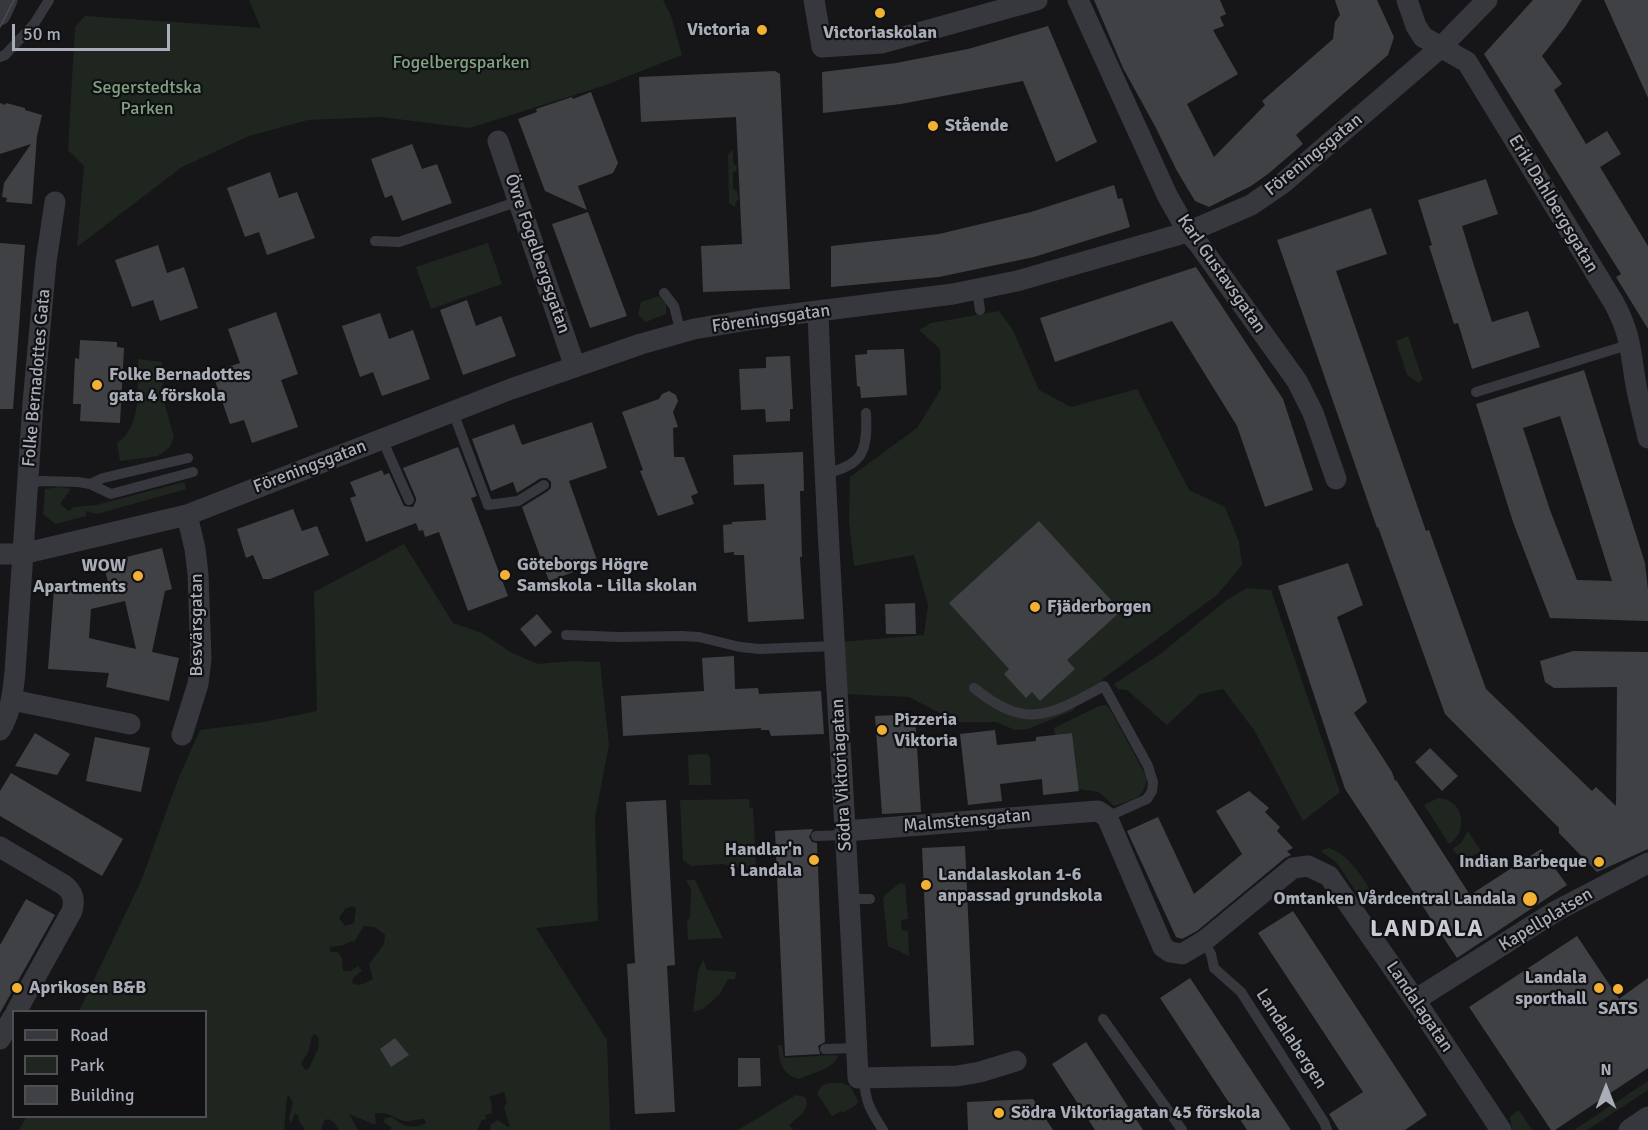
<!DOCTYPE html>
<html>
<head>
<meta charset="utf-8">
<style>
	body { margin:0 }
	#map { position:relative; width:1648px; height:1130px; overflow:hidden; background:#161618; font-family:Signika,sans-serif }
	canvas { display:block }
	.legend { position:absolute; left:12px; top:1010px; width:195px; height:108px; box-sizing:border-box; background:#111113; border:2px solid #4d4f55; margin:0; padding:8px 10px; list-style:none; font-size:18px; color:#a8adb8 }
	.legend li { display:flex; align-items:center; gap:12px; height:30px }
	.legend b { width:30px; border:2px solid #4d4f55 }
	.north { position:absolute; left:1576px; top:1058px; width:60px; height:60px; -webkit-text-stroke:4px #111113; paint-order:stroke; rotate:0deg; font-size:16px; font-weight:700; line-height:24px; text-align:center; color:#a8adb8 }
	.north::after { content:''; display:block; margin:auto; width:21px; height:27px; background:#a8adb8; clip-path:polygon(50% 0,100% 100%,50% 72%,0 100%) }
	.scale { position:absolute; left:12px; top:24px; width:158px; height:27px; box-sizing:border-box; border:3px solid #a8adb8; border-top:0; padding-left:8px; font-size:18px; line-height:21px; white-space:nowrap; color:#a8adb8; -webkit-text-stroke:4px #111113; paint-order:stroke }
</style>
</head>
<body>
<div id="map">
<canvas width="1648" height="1130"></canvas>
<ul class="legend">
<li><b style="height:8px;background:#37383d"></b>Road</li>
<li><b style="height:16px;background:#1e261f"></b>Park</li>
<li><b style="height:16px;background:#404145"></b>Building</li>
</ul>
<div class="north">N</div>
<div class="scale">50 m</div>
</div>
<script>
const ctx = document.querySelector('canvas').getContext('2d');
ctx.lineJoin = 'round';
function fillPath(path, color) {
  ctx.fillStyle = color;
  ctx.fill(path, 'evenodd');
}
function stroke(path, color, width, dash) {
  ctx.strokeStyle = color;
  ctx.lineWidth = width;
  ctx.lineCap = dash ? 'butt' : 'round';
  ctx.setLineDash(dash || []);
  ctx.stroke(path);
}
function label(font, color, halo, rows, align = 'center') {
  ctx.font = font + ' Signika,sans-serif';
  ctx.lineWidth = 4.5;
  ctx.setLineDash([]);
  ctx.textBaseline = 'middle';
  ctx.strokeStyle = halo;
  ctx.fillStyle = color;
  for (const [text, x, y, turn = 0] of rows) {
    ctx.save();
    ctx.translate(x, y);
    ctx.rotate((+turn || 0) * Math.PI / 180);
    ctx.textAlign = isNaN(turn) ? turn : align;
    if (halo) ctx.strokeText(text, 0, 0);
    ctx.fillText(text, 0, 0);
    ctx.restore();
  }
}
fillPath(new Path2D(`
	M 249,0 L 663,0 L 671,16 L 682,55 L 606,85 L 470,128 L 380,117 L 308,120 L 249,136 L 182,167 L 77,247 L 84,166 L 68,150 L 75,27 L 85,16 L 261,28 Z
	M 733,150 L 733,163 L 737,167 L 736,171 L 733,172 L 733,188 L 737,191 L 739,200 L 736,201 L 735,207 L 729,203 L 728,154 Z
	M 488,243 L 502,284 L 431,309 L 416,267 Z
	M 659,296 L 666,303 L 666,314 L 646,322 L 638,315 L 641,302 Z
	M 999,311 L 1013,330 L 1039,390 L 1071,407 L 1137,389 L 1189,490 L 1225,507 L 1239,542 L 1242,565 L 1217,595 L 1104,678 L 1072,711 L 1028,729 L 1015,730 L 996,722 L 957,722 L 909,697 L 843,694 L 840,642 L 924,635 L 928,605 L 914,555 L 854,566 L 849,521 L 850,477 L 917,428 L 941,389 L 940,349 L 919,330 L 931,323 Z
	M 1408,336 L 1423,380 L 1419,383 L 1407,375 L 1396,341 Z
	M 138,359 L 162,362 L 163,398 L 174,437 L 170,447 L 158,456 L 120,461 L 117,443 C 143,426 137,387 138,359 Z
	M 184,482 L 186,489 L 97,514 L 86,511 L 86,516 L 55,524 L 43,514 L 45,489 L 61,487 L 71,489 L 60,504 L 69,511 L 74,507 L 96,505 Z
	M 404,544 L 453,623 L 482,633 L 512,653 L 538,664 L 570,661 L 600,662 L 609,745 L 595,817 L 598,921 L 536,928 L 607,1040 L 610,1130 L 490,1130 L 491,1124 L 498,1120 L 508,1127 L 510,1126 L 504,1108 L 507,1102 L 504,1092 L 489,1097 L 491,1100 L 492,1113 L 485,1115 L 487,1119 L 482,1120 L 477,1130 L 390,1130 L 392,1128 L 384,1122 L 385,1118 L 392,1117 C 401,1126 414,1130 426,1123 L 424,1119 C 418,1119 410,1122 404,1121 C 393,1118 388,1110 375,1114 L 376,1124 L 373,1124 L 349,1114 L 358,1130 L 339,1130 L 334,1122 L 328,1119 L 324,1121 L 321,1130 L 305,1130 L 299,1121 L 298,1115 L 295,1114 L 291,1123 L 289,1119 L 293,1102 L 289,1096 L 287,1097 L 284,1130 L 19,1130 L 26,1117 L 206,1116 L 206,1012 L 79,1011 L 141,881 L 179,777 L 200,730 L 263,722 L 317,711 L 314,592 ZM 352,906 L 356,908 L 354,923 L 345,926 L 339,918 L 345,909 ZM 364,926 L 375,927 L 385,935 L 384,944 L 369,964 L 373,979 C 366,983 359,987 352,983 L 353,978 L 362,971 L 358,966 L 350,971 L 343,971 L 342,958 L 338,952 L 330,952 L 330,947 L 344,945 L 351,941 L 354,942 ZM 315,1034 L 319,1038 L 318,1049 L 309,1068 L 305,1070 L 301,1063 L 308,1053 L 312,1036 Z
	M 1247,588 L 1271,590 L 1340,792 L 1303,821 L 1254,730 L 1223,689 L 1200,694 L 1167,725 L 1127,690 L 1118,689 L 1114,684 L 1159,655 L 1228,599 Z
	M 1106,705 L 1110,709 L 1147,778 C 1144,799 1132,800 1114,806 L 1099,792 L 1079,789 L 1072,733 L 1055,735 L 1054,728 L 1099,706 Z
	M 707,754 L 710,757 L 711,785 L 689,785 L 688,755 Z
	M 1438,798 C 1463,799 1469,828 1451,843 L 1449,844 L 1424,805 Z
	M 749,799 L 750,808 L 753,808 L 756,863 L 754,869 L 748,870 L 723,864 L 691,866 L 683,860 L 680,800 Z
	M 1468,831 L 1481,851 C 1469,859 1462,861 1452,849 L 1461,843 Z
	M 1329,848 C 1354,857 1366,884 1379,905 L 1364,904 L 1337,863 L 1322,852 L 1322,850 Z
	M 686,880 L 695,880 L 723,938 L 688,940 L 687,921 L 690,918 L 691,889 Z
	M 900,883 L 905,884 L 908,919 L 901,920 L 902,930 L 908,931 L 909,956 L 888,946 L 883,899 L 885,895 Z
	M 703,960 L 707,970 L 736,972 L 735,979 L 728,979 L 720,994 L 703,1009 L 693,1012 L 698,971 Z
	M 778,1045 L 782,1045 L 784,1058 L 831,1055 L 838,1056 C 834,1069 811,1073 799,1079 C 782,1075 779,1061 778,1045 Z
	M 1648,1081 L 1648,1090 L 1587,1130 L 1574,1130 Z
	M 830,1083 L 842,1083 L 850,1086 L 858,1101 L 856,1105 L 843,1113 L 841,1111 L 832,1116 L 818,1095 L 818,1091 L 823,1085 Z
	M 796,1095 L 805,1097 C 811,1110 798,1117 789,1125 L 793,1130 L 738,1130 Z
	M 1519,1110 L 1532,1130 L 1512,1130 L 1510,1117 Z`), '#1e261f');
fillPath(new Path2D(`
	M 1094,0 L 1220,0 L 1226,14 L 1220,17 L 1224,26 L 1213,30 L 1238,74 L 1187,104 L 1214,157 L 1265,105 L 1262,101 L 1333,39 L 1335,22 L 1340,15 L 1335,0 L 1377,0 L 1394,37 L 1388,55 L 1296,135 L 1303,144 L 1268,174 L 1251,186 L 1209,207 L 1195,201 L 1177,171 L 1156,128 L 1123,68 Z
	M 1533,0 L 1582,0 L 1565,27 L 1542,56 L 1562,84 L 1554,90 L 1586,144 L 1607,131 L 1621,154 L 1600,167 L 1648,246 L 1648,329 L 1616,277 L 1621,274 L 1484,54 Z
	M 1604,0 L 1648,0 L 1648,98 Z
	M 1048,26 L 1097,142 L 1056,162 L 1023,81 L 901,104 L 823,113 L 822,72 L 896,63 L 968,49 Z
	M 775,71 L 780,74 L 790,289 L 703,292 L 701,246 L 742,244 L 736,117 L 641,122 L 639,77 Z
	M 591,92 L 618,163 L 613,173 L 578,186 L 587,210 L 545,191 L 518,119 L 537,112 L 536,109 L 572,97 L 573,99 Z
	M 0,103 L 5,105 L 6,103 L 25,108 L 25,110 L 42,115 L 37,136 L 32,204 L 6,202 L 7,198 L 2,197 L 4,183 L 31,144 L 0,154 Z
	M 412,144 L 422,169 L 437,164 L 452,203 L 402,221 L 392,195 L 385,198 L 371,159 Z
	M 270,172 L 279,198 L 297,192 L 315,238 L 267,255 L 259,232 L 245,237 L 227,188 Z
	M 1486,179 L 1498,214 L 1462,226 L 1476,272 L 1492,322 L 1528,311 L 1540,347 L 1472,369 L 1458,323 L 1454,324 L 1429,246 L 1432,245 L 1418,200 Z
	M 1114,185 L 1118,199 L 1122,198 L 1130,227 L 1034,257 L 939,277 L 831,287 L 831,246 L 939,234 L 1031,212 Z
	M 1371,208 L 1387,254 L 1336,271 L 1426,531 L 1429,530 L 1486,689 L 1592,791 L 1596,787 L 1616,806 L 1617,687 L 1554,688 L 1545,682 L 1540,661 L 1573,651 L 1648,652 L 1648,849 L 1597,872 L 1559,833 L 1559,828 L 1445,714 L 1378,527 L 1377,528 L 1277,240 Z
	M 588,212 L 627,316 L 590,328 L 552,224 Z
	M 0,243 L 25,245 L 13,409 L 0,409 Z
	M 158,245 L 167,273 L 184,267 L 198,308 L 160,321 L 153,300 L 132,307 L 115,260 Z
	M 1196,267 L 1283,399 L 1313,490 L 1265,507 L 1237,426 L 1172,321 L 1055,362 L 1040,318 Z
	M 467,300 L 476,326 L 501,316 L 516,356 L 463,375 L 440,310 Z
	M 276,312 L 298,374 L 281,380 L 298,427 L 252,443 L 244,420 L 230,424 L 212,372 L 240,363 L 228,329 Z
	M 380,313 L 389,339 L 413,330 L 430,379 L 382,396 L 373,372 L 360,377 L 342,326 Z
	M 80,340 L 117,342 L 117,347 L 124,348 L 120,423 L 80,421 L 81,404 L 73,404 L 75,358 L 79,359 Z
	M 904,349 L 907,395 L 861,398 L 860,387 L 857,386 L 855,355 L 867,354 L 867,350 Z
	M 790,356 L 793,409 L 790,409 L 790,421 L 766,422 L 765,409 L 741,410 L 739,369 L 766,368 L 766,357 Z
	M 1584,370 L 1645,563 L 1648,590 L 1648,621 L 1550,618 L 1513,522 L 1476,404 ZM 1560,416 L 1612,581 L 1577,580 L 1550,510 L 1523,428 Z
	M 669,391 L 676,395 L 678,401 L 673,412 L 678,427 L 673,428 L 674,457 L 684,457 L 698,493 L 691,496 L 694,504 L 658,516 L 640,471 L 643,470 L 622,412 L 659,399 L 662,394 Z
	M 592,422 L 607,468 L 569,481 L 598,563 L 549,581 L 522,507 L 548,491 L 551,488 L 551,482 L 547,478 L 541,478 L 517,493 L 513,482 L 491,491 L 472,439 L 514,424 L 522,445 Z
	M 458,447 L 477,496 L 471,498 L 508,596 L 468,611 L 439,532 L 425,537 L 423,530 L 419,531 L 416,523 L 366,542 L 350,498 L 356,496 L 350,482 L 382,470 L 384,475 L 389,473 L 404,506 L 413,507 L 416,501 L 416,498 L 403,468 Z
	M 803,452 L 804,491 L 800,491 L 802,557 L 800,557 L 804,619 L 748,622 L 744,555 L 734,555 L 734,552 L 724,553 L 723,525 L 732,524 L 732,522 L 766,520 L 764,484 L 734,485 L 733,455 Z
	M 293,509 L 302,531 L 317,526 L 329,555 L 270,579 L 263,579 L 253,555 L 246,558 L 237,529 Z
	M 1039,521 L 1121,611 L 1067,660 L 1075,669 L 1040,701 L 1032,692 L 1026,698 L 1004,674 L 1009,669 L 949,603 Z
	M 162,548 L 172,589 L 165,591 L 152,652 L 179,658 L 169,701 L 106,687 L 109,673 L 48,669 L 54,589 L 111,593 L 103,563 ZM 125,601 L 136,649 L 89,638 L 91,609 Z
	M 1348,563 L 1363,605 L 1337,617 L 1367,702 L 1354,713 L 1392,772 L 1395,781 L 1396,780 L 1470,895 L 1541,849 L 1567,885 L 1457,958 L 1345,789 L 1278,586 Z
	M 915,603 L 916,634 L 886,634 L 885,604 Z
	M 537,614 L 552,632 L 535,647 L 520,629 Z
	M 734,656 L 735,689 L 758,688 L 759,694 L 821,691 L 824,734 L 771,736 L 769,730 L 761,730 L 761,728 L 623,736 L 621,696 L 704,691 L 702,658 Z
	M 915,714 L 921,812 L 882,814 L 875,716 Z
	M 995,730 L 997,745 L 1036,741 L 1036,737 L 1072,733 L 1079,791 L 1043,795 L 1042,779 L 1000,784 L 1002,801 L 968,805 L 960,734 Z
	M 35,733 L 70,754 L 57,775 L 15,766 Z
	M 95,737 L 150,748 L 141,792 L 86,781 Z
	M 1430,748 L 1458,776 L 1442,791 L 1415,762 Z
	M 11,773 L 123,839 L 102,876 L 0,816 L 0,791 Z
	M 1249,791 L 1269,808 L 1265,812 L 1280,827 L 1277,831 L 1293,848 L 1287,851 L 1291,855 L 1285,858 L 1197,931 L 1182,939 L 1176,937 L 1127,831 L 1158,817 L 1194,894 L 1242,854 L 1216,811 Z
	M 666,800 L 675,965 L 667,966 L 675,1112 L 635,1114 L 627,964 L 635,963 L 626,802 Z
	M 813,829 L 809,837 L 812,842 L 817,843 L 825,1042 L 818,1046 L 820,1054 L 785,1056 L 775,831 Z
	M 965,846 L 974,1045 L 931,1047 L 922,848 Z
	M 26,899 L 55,915 L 0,1013 L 0,945 Z
	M 1293,911 L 1427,1115 L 1405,1130 L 1339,1130 L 1329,1114 L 1363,1092 L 1258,933 Z
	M 1577,936 L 1619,999 L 1648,978 L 1648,1068 L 1555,1130 L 1551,1130 L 1469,1007 Z
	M 1190,978 L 1212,1011 L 1291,1130 L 1247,1130 L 1160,998 Z
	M 395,1038 L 409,1055 L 391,1067 L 380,1049 Z
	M 1086,1042 L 1111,1080 L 1143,1130 L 1095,1130 L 1052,1064 Z
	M 738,1058 L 760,1058 L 761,1086 L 738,1087 Z
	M 1033,1099 L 1053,1130 L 968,1130 L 967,1102 Z`), '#404145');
stroke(new Path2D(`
	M 0,57 L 5,55 L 34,24 L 49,0
	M 375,241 L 399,242 L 519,201
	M 977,289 L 980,310
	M 664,293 L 674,306 L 681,333
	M 1476,392 L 1631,344
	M 453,412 L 488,505 L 518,501 L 544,485
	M 382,439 L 409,500
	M 824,474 C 863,465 868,452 866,413
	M 29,483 L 42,481 L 78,482 L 90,484 L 111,494 L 193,472
	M 90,484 L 103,478 L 188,458
	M 566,635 L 619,637 L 681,636 L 699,637 L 740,647 L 760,649 L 835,646
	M 974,688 C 1027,731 1050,715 1104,686 L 1148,766 L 1153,782 L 1152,791 L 1147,799 L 1107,817
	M 816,836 L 845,835
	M 848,899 L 870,899
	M 1204,941 L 1211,954 L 1214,968 L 1241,992 L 1324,1122 L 1327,1130
	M 1103,1019 L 1182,1130
	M 825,1049 L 857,1048
	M 864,1078 C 865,1101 870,1110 883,1130`), '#37383d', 10);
stroke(new Path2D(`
	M 814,0 L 822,47 L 882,43 L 1037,0
	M 1078,0 L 1168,197 L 1188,232 L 1198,243 L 1297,381 L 1313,413 L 1336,479
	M 1407,0 L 1416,26 L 1423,37 L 1467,62 L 1614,303 C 1630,333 1630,347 1635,379 C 1638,399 1644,419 1648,438
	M 0,15 L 7,0
	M 498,141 L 575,367
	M 818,312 C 827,567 847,822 858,1078 L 957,1076 L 980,1072 L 1016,1061
	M 0,554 L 22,554 L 187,515 L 511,389 L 641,344 L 694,329 L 754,319 L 953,294 L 1017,281 L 1188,232 L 1251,205 L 1283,183 L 1440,48 L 1487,0
	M 12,700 L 130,724
	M 0,730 C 11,712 13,693 15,672 L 33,403 L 46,262 L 55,202
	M 182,735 L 198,684 L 201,659 L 198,574 L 195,549 L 187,515
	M 845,831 L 1098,811 L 1107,817 L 1163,947 L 1170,952 L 1182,954 L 1204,941 L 1293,868 L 1308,866 L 1329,876 L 1415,1000 L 1501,1130
	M 0,847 L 64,885 C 73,892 75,899 72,911 L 16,1012
	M 1415,1000 L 1556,911 L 1648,863
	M 0,1039 L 14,1016
	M 1629,1130 L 1648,1117`), '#37383d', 21);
stroke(new Path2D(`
	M 0,27 L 14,0`), '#4a4c52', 1.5);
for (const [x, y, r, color] of [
	[880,13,6,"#f2b134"],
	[762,30,6,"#f2b134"],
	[933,126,6,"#f2b134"],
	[97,385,6,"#f2b134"],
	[505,575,6,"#f2b134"],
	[138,576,6,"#f2b134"],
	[1035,607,6,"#f2b134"],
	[882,730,6,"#f2b134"],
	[814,860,6,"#f2b134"],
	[1599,862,6,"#f2b134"],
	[926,885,6,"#f2b134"],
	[1530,899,8,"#f2b134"],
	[17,988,6,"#f2b134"],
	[1599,988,6,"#f2b134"],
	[1618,989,6,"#f2b134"],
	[999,1113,6,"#f2b134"]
]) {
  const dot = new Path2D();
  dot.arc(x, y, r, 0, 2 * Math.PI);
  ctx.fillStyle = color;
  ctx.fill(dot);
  stroke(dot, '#111113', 2);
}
label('bold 18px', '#a8adb8', '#111113', [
	["Victoria",750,30,"right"],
	["Victoriaskolan",880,33,"center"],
	["Stående",945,126],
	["Folke Bernadottes",109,375],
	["gata 4 förskola",109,396],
	["Göteborgs Högre",517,565],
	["Samskola - Lilla skolan",517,586],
	["WOW",126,566,"right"],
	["Apartments",126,587,"right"],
	["Fjäderborgen",1047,607],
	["Pizzeria",894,720],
	["Viktoria",894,741],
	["Handlar'n",802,850,"right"],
	["i Landala",802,871,"right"],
	["Indian Barbeque",1587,862,"right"],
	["Landalaskolan 1-6",938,875],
	["anpassad grundskola",938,896],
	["Omtanken Vårdcentral Landala",1516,899,"right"],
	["Landala",1587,978,"right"],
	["sporthall",1587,999,"right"],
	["Aprikosen B&B",29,988],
	["SATS",1618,1009,"center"],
	["Södra Viktoriagatan 45 förskola",1011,1113]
], 'left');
label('18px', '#7fa381', '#111113', [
	["Fogelbergsparken",461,63],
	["Segerstedtska",147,88],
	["Parken",147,109]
]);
label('18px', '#a8adb8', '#111113', [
	["Föreningsgatan",1314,155,-39],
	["Erik Dahlbergsgatan",1553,204,59],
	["Övre Fogelbergsgatan",537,254,71],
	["Karl Gustavsgatan",1221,274,55],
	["Föreningsgatan",771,319,-8],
	["Folke Bernadottes Gata",37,378,-85],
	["Föreningsgatan",310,467,-21],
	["Besvärsgatan",197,625,-90],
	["Södra Viktoriagatan",842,775,-93],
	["Malmstensgatan",967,821,-5],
	["Kapellplatsen",1546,920,-31],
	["Landalagatan",1419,1007,56],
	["Landalabergen",1291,1039,57]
]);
ctx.letterSpacing = '1.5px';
label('bold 24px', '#c9ccd4', '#111113', [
	["LANDALA",1427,930]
]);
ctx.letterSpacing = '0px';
</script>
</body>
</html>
